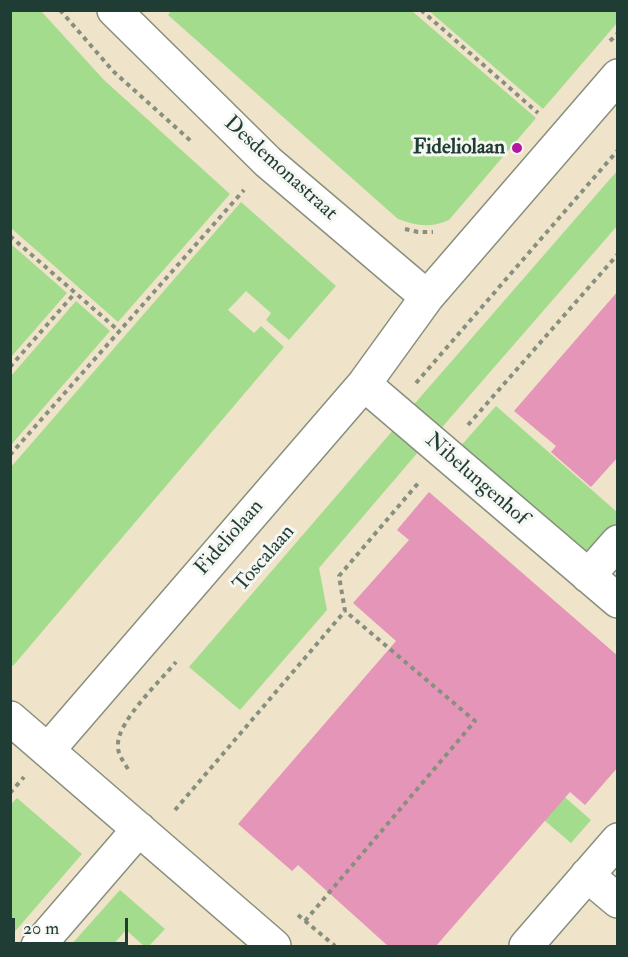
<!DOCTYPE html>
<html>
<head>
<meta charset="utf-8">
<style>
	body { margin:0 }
	#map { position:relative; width:628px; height:957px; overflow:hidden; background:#efe3c9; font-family:"IM FELL Double Pica",serif }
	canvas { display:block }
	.frame { position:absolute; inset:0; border:12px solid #1f3d34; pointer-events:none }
	.scale { position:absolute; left:12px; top:918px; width:116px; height:27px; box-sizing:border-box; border:3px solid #1f3d34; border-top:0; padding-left:8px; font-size:18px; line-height:21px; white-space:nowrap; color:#1f3d34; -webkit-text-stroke:4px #f6f6f2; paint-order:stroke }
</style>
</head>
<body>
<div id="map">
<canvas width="628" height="957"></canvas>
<div class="frame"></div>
<div class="scale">20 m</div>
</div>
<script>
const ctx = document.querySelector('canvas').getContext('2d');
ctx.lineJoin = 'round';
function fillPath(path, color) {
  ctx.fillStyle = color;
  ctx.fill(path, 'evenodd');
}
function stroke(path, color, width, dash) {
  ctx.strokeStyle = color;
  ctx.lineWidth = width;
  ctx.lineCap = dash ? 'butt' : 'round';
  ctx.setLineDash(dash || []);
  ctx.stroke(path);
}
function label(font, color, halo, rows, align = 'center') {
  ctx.font = font + ' "IM FELL Double Pica",serif';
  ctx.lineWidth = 6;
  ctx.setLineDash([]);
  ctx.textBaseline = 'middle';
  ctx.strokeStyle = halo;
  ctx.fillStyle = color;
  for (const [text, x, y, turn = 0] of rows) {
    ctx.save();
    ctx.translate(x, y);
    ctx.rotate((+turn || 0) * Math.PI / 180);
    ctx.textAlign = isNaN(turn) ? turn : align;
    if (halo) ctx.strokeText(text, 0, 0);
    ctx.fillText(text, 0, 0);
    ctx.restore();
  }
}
fillPath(new Path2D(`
	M 11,10 L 41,11 L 104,80 L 230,194 L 118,322 L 11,228 Z
	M 171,11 L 412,11 L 536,118 L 449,220 C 431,228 416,226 398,219 L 168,15 Z
	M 429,11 L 617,11 L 617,23 L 543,109 Z
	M 617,171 L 617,226 L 437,433 L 410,409 Z
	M 241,202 L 336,286 L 289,340 L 266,320 L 271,313 L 246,291 L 228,310 L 254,333 L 261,326 L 284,347 L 13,666 L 10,664 L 11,467 Z
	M 11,244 L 67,293 L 11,357 Z
	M 76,301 L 110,331 L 11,445 L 11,376 Z
	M 496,406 L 617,512 L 617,523 L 586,560 L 458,449 Z
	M 394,429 L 419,451 L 319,568 L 327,610 L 240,710 L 189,667 Z
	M 497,738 L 591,820 L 571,843 L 476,762 Z
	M 17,798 L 82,854 L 11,936 L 10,805 Z
	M 120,890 L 165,929 L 149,946 L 144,946 L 126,930 L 112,946 L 70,946 Z`), '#a4dc8e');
fillPath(new Path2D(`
	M 618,291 L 618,457 L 591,487 L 551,452 L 556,446 L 514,411 Z
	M 429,492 L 618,656 L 618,767 L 585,805 L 570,792 L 436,946 L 388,946 L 298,865 L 292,871 L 238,824 L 396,641 L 353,603 L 409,540 L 397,530 Z`), '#e495b8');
const minor = new Path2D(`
	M 114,10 L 268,162 L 427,297
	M 364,384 L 618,601
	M 588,576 L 618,542
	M 10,718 L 274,946
	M 48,750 L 364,384 L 427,297 L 618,76
	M 587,875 L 618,901
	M 38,946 L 139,829
	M 526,946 L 618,840`);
stroke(minor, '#87907e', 36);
stroke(new Path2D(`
	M 60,10 L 113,71 L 193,143
	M 421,10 L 538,113
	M 610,41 L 618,33
	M 405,229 L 418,232 L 433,232
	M 10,236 L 119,331
	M 10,367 L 75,293
	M 416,383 L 618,150
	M 468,425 L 618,254
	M 10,455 L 244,190
	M 128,769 C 123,761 117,753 118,744 C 118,721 161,680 176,662
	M 10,793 L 24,777
	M 175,810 L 345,611 L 339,576 L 420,481
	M 298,915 L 335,946
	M 305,921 L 475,721 L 345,611`), '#87907e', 4, [4.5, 4.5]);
stroke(minor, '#fff', 33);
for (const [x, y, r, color] of [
	[517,148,6,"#b5179e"]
]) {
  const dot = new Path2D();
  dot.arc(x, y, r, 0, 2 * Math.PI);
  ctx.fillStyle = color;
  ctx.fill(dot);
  stroke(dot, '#f6f6f2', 2);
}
label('bold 21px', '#1f3d34', '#f6f6f2', [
	["Fideliolaan",505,148]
], 'right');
label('21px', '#1f3d34', '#f6f6f2', [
	["Desdemonastraat",280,169,42],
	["Nibelungenhof",476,480,41],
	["Fideliolaan",230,538,-49],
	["Toscalaan",265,559,-49]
]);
</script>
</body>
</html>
